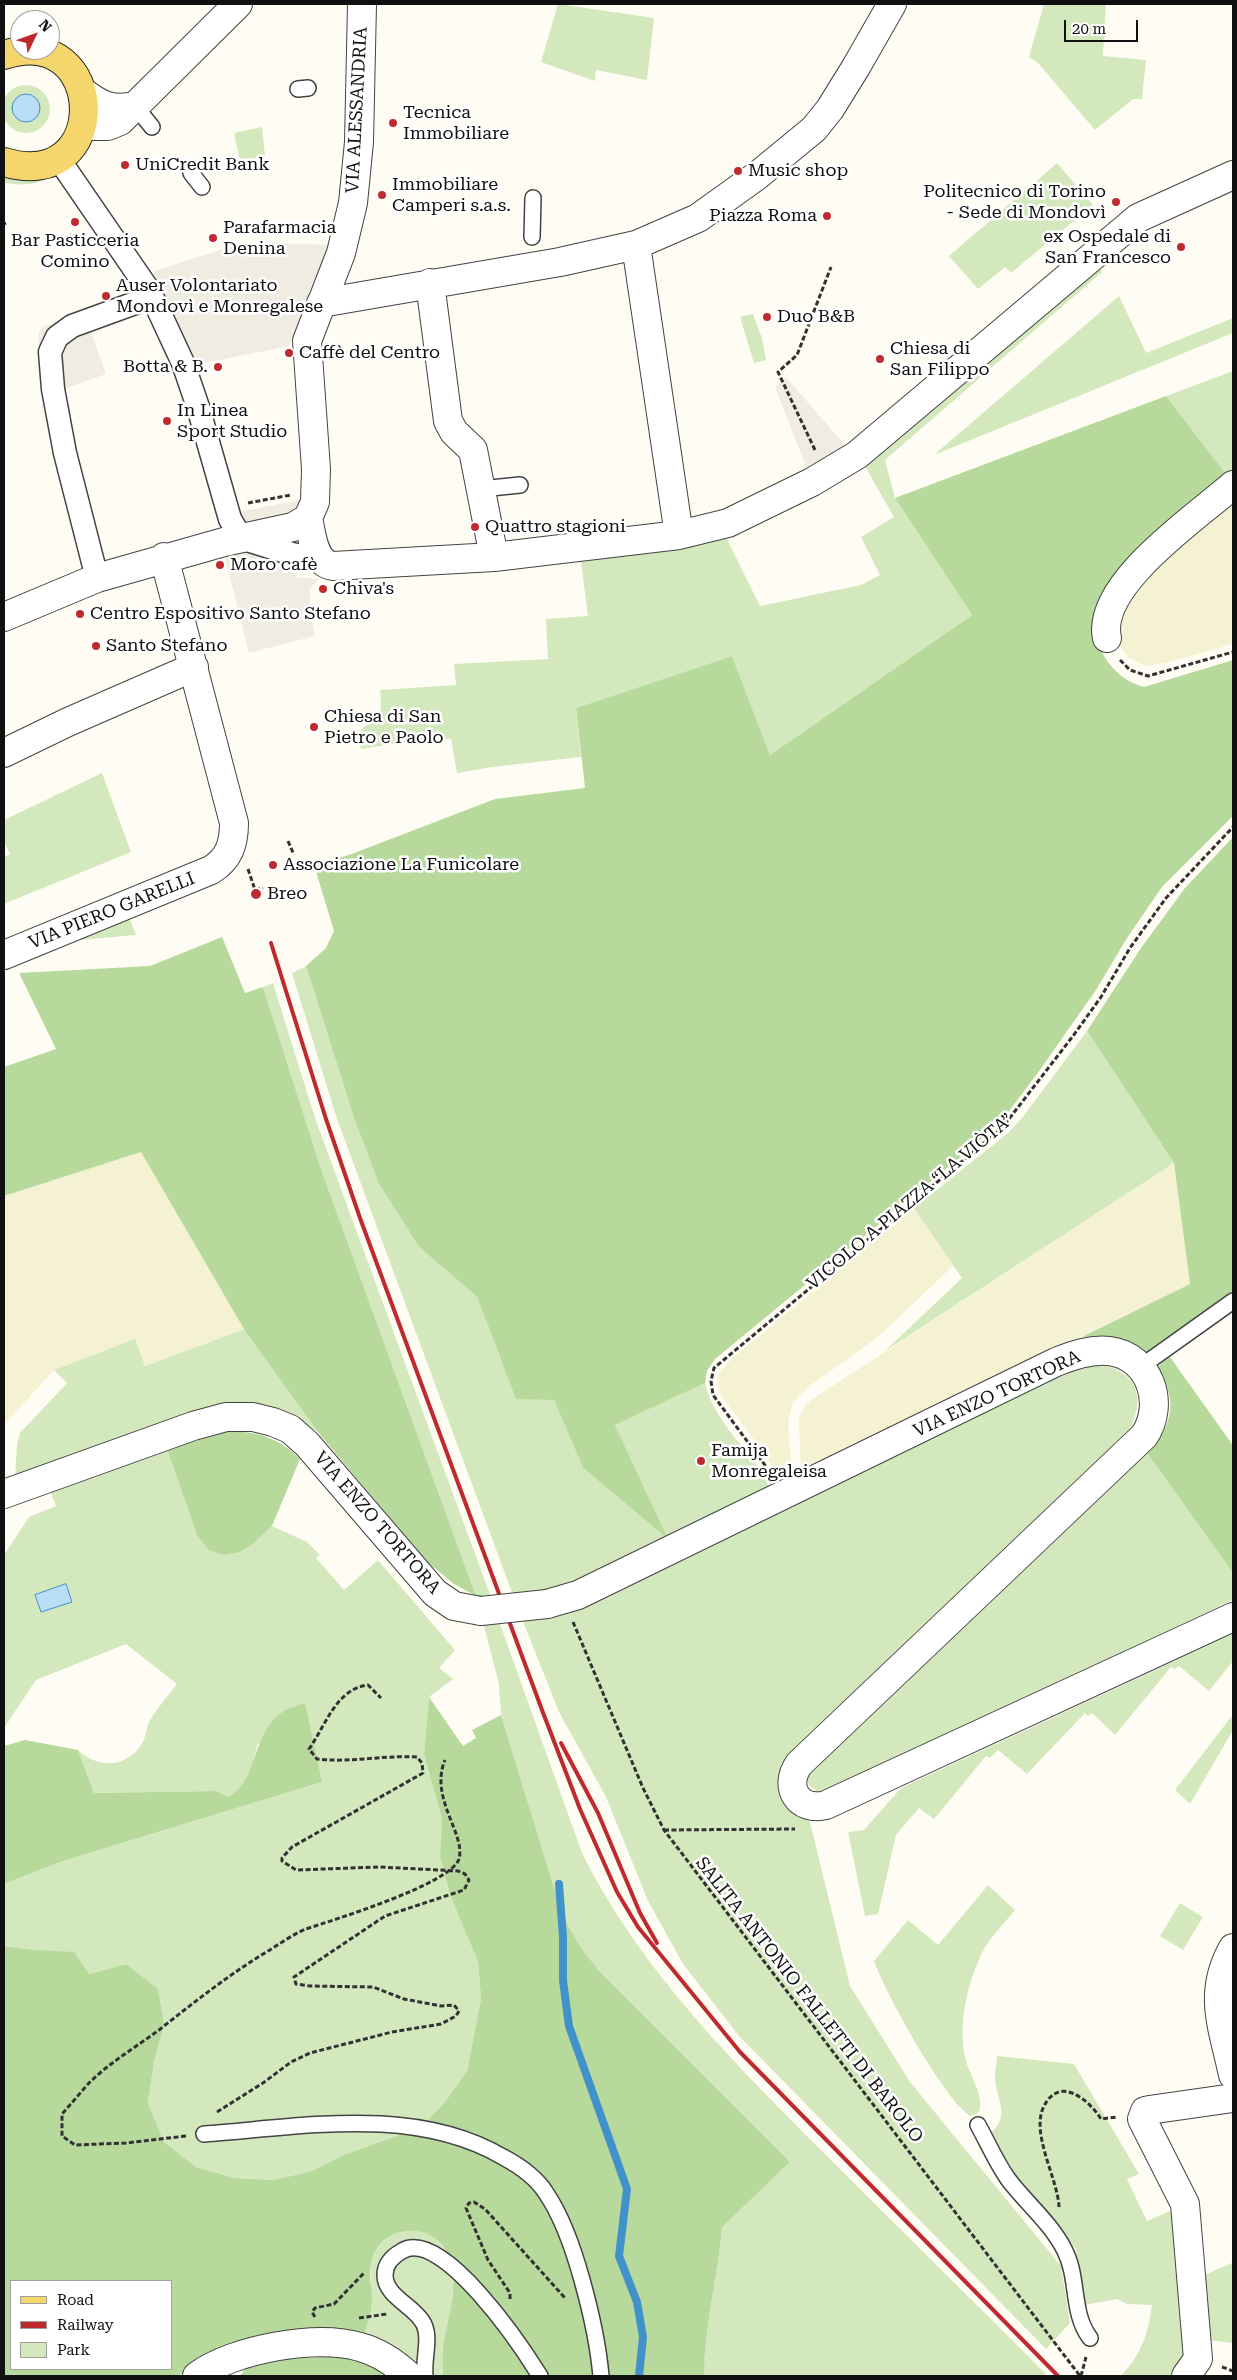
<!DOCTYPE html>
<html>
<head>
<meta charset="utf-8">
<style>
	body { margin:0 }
	#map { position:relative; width:1237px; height:2380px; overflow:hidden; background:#fffdf3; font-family:"Roboto Serif",serif }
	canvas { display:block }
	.frame { position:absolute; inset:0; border:5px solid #101010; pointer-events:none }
	.legend { position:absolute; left:10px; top:2280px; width:162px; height:90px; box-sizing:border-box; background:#fff; border:1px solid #9f9f9f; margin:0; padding:6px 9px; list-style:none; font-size:15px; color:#101010 }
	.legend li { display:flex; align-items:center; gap:10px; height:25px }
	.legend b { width:25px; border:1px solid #9f9f9f }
	.north { position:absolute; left:10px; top:10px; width:50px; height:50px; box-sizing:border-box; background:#fff; border:1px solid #9f9f9f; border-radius:50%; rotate:48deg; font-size:14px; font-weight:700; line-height:20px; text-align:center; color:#101010 }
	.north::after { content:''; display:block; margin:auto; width:18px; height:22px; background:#be2a2f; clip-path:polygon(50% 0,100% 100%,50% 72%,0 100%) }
	.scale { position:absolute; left:1064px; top:20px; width:74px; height:22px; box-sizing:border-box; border:2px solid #101010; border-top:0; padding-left:6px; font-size:15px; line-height:18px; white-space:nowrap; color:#101010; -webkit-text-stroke:4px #fff; paint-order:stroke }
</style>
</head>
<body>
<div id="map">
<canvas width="1237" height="2380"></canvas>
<div class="frame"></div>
<ul class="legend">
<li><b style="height:6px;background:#f5d66d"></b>Road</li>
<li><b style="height:6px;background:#be2a2f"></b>Railway</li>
<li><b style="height:14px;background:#d3e9bd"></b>Park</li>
</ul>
<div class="north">N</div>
<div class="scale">20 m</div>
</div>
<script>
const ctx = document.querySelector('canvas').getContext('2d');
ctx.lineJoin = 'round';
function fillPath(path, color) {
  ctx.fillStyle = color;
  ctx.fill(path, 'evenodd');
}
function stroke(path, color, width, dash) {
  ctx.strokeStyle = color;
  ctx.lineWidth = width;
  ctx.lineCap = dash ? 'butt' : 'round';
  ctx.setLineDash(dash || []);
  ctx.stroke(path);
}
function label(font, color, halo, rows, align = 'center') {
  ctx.font = font + ' "Roboto Serif",serif';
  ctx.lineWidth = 5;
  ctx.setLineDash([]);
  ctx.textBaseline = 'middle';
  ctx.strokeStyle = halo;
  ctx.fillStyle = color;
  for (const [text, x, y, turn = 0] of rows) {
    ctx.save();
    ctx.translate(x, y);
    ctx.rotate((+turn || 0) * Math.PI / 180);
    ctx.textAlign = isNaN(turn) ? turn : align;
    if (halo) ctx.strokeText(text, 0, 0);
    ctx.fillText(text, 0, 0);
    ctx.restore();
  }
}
fillPath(new Path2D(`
	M 1233,494 L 1233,644 L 1166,663 L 1145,666 L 1128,657 L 1117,643 L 1118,614 L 1126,598 Z
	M 141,1152 L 245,1329 L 145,1366 L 135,1340 L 54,1370 L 4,1425 L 4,1196 Z
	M 1174,1163 L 1190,1284 L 801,1475 L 799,1419 L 804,1407 L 811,1400 Z
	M 914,1208 L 954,1265 L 877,1338 L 811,1385 L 798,1397 L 793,1403 L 788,1422 L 792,1479 L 783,1484 L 766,1456 L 719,1393 L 717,1379 L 720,1372 L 731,1359 Z`), '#f5f2d3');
fillPath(new Path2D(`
	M 558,4 L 654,18 L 647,80 L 596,70 L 595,81 L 541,62 Z
	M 1044,4 L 1106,4 L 1103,56 L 1146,60 L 1142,99 L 1133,99 L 1095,130 L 1038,63 L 1029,57 Z
	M2 109a24 24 0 1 1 48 0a24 24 0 1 1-48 0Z
	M 262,127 L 265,156 L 240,161 L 234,133 Z
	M 1057,163 L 1093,205 L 1011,273 L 1005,267 L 978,289 L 949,256 Z
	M 4,167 L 60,172 C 41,183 25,188 4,182 Z
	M 1099,266 L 1102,272 L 885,460 L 895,498 L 972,615 L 770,755 L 732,656 L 576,708 L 581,757 L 492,767 L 457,773 L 451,739 L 399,743 L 361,749 L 357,733 L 367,725 L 370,712 L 381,710 L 380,690 L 456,685 L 454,664 L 548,659 L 546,619 L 588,616 L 580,554 L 724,533 L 760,606 L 861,585 L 880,575 L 861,537 L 894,517 L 862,461 Z
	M 1119,296 L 1146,353 L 1233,318 L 1233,333 L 934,455 Z
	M 753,314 L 762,338 L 766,360 L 754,363 L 740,317 Z
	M 1233,371 L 1233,475 L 1229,478 L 1166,396 Z
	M 102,773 L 131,852 L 4,904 L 4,857 L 10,854 L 4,841 L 4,820 Z
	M 128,914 L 136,935 L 59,942 Z
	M 306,966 L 355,1121 L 379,1184 L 419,1247 L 477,1297 L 501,1360 L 554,1400 L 583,1468 L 667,1538 L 615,1425 L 705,1383 C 714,1424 754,1452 771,1490 L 668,1539 L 553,1591 L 514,1598 L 337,1119 L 292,973 Z
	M 273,983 L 315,1118 L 492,1600 L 476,1596 L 321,1169 L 263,987 Z
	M 1087,1031 L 1174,1163 L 885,1351 L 962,1278 L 914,1208 L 1008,1133 L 1022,1118 Z
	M 245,1329 L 317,1431 C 296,1418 273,1403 247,1402 C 208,1402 169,1420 133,1433 C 94,1448 54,1463 15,1477 L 17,1444 L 20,1433 L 67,1383 L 54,1370 L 135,1339 L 145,1366 Z
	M 1095,1364 C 1139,1369 1147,1399 1127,1435 L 787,1761 C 767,1792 784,1805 810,1822 L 850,1986 L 910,2082 L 1061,2266 L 1070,2323 L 1046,2349 L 739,2036 L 683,1964 L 648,1901 L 606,1797 L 559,1712 L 522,1619 L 1053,1377 Z
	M 167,1449 L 197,1535 L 254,1543 L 272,1526 L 307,1542 L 320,1555 L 316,1558 L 344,1590 L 378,1560 L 455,1650 L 439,1668 L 453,1679 L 429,1697 L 424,1755 L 442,1819 L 440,1857 L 450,1895 L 478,1962 L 481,1999 L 467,2071 L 445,2102 L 421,2127 L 346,2154 L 312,2171 L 274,2180 L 235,2178 L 196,2167 L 164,2142 L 148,2103 L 154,2062 L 164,2025 L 126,1964 L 89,1974 L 35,1950 L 4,1946 L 4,1884 L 63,1861 L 322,1782 L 258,1743 L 252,1765 L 240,1791 L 229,1797 L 215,1791 L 94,1793 L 78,1750 C 97,1768 125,1769 141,1745 C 146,1738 146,1729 149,1722 C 156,1709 168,1696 177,1684 L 126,1644 L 36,1680 L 4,1728 L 4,1555 L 29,1517 L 56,1506 L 50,1491 Z
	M 1147,1453 L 1233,1573 L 1233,1600 L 829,1789 L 817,1791 L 809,1785 L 806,1775 L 928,1656 Z
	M 499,1621 L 582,1853 C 641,1972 738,2067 831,2160 C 903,2232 976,2304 1048,2376 L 704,2376 C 704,2326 718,2277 722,2226 L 790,2162 L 599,1971 L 580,1946 L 563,1917 L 501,1715 L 499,1684 L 483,1622 Z
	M 1233,1634 L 1233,1661 L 1209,1691 L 1179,1666 L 1175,1669 L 1171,1667 L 1115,1735 L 1092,1713 L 1088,1716 L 1085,1713 L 1027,1774 L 998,1750 L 990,1758 L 986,1756 L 934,1819 L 919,1808 L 896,1835 L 878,1914 L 865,1916 L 848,1832 L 864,1830 L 901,1788 Z
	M 1231,1717 L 1233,1718 L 1233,1730 L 1190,1804 L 1175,1790 Z
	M 988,1885 L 1015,1910 C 1004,1924 989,1938 982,1953 C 967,1984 957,2027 966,2061 C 970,2076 985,2098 979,2112 L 971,2116 C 947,2105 883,1989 874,1961 L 908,1920 L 938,1945 Z
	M 1180,1903 L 1203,1917 L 1183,1950 L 1160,1936 Z
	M 997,2056 L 1074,2064 L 1139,2174 L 1127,2179 L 1147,2221 L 1177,2208 L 1188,2354 L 1173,2376 L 1121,2376 C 1141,2355 1148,2334 1152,2305 L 1127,2304 L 1117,2299 L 1085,2305 L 1076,2249 L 1013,2175 L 992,2132 C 1011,2115 995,2096 995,2076 C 995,2069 997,2062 997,2056 Z
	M 413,2230 L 432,2234 L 444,2246 L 451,2263 L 454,2284 L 449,2323 L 444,2342 L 443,2376 L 428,2376 C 409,2356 391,2343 365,2334 L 372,2305 L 370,2263 L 377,2245 L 394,2232 Z
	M 1232,2263 L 1233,2343 L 1207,2340 L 1200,2277 Z`), '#d3e9bd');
fillPath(new Path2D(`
	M 1166,396 L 1229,478 L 1095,634 C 1102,659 1118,680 1144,687 L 1233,660 L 1233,816 L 1162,887 L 1127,938 L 1096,990 L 1037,1074 L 1003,1119 L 969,1150 L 715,1359 L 707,1371 L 705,1383 L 615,1425 L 668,1539 L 583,1468 L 554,1400 L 516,1399 L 477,1297 L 419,1247 L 379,1184 L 355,1121 L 306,966 L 326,948 L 334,931 L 314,865 L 349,855 L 495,799 L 585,788 L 576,708 L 732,656 L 770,755 L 972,615 L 895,498 Z
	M 1233,837 L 1233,1292 L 1146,1354 C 1122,1337 1111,1336 1082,1337 L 1190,1284 L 1174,1163 L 1087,1031 L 1141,948 L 1185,888 Z
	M 222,937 L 245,993 L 263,987 L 321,1169 L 476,1596 L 454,1584 L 427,1562 L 317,1431 L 244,1329 L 141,1152 L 4,1196 L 4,1067 L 56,1049 L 19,973 L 150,966 Z
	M 1170,1357 L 1232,1444 L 1233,1443 L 1233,1573 L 1147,1453 C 1173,1424 1179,1402 1157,1367 Z
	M 231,1431 C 260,1432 280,1439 300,1459 L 272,1526 L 254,1543 L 240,1552 L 224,1555 L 209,1550 L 197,1535 L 167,1449 Z
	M 429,1697 L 463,1746 L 476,1738 L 472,1730 L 501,1715 L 563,1917 L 580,1946 L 599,1971 L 790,2162 L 722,2227 C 718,2277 704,2326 704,2376 L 443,2376 C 443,2365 442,2353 444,2342 C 448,2316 458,2291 451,2263 C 447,2248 438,2236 422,2232 C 399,2227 376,2238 371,2263 C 368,2276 373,2291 372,2304 C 371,2314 367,2324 365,2334 L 341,2330 L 199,2361 L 178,2376 L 4,2376 L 4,1946 L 35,1950 L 74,1952 L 89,1974 L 126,1964 L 158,1989 L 164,2025 L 154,2062 L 148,2103 L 164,2142 L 196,2167 L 235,2178 L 274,2180 L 312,2171 L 346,2154 L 421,2127 L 445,2102 L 467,2071 L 481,1999 L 478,1962 L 450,1895 L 440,1857 L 442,1819 L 424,1755 ZM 11,2281 L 171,2281 L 171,2369 L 11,2369 Z
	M 305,1703 L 322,1782 L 63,1861 L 4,1884 L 4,1746 L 25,1740 L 78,1750 L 94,1793 L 215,1791 L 229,1797 C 259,1779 251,1731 284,1711 C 290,1708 298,1705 305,1703 Z
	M 339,2356 C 358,2359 375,2364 390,2376 L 240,2376 L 246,2368 L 289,2359 Z`), '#b7da9c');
fillPath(new Path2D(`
	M 262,243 L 333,245 L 289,346 L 190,366 L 165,357 L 147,309 L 154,271 L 230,247 Z
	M 84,312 L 106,374 L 61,390 L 45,388 L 38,334 L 42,327 Z
	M 786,377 L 849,450 L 809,474 L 775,387 Z
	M 303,499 L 287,522 L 296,577 L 319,579 L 310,589 L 310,612 L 315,636 L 249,653 L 224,554 L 234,513 Z`), '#f0ece1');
const water = new Path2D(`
	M12 108a14 14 0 1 1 28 0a14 14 0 1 1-28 0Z
	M 66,1584 L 72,1602 L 41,1612 L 35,1595 Z`);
fillPath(water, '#b9def5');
stroke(water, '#4192cb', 1);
stroke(new Path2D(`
	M 559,1884 L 563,1937 L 563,1981 L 569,2026 L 627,2189 L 619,2256 L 637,2302 L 643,2337 L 639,2376`), '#4192cb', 8);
const service = new Path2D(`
	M 298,89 L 308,88
	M 135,106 L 152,127
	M 191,173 L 202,187
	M 532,237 L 533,198
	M 481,489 L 520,485
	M 1139,1368 L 1233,1301
	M 978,2125 C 988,2143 996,2162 1008,2179 C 1026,2203 1052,2224 1065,2251 C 1079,2279 1071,2313 1090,2338
	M 204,2134 C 302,2127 414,2105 503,2157 C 520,2166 536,2177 546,2193 C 563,2218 574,2251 582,2280 C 591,2312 598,2343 601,2376
	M 425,2376 C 423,2358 432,2335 422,2321 C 412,2305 385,2296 385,2275 C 385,2264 393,2256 402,2251 C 442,2227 522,2347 540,2376`);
const pedestrian = new Path2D(`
	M 58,158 L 150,292 L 183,363 L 198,407 L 230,519 L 241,538 L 292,554 L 320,559
	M 97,578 L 65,453 L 53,389 L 50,352 L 57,337 L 72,326 L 149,298`);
const minor = new Path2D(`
	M 636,245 L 679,535
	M 430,283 L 448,421 L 454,432 L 473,450 L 494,557
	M 321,303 L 560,262 L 636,245 L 698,218 L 758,175 L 814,129 L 830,109 L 856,67 L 892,4
	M 308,518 C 312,534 313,563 333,566 L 494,557 L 679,535 L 728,523 L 812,482 L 857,455 L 1138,218 L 1233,175
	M 4,617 L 97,578 L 224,542 L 293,527 L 308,518 L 315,502 L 316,469 L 307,341 L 341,253 L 353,203 L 359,142 L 362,4
	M 1107,638 C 1095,585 1198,516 1233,485
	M 4,753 L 68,722 L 194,667
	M 4,955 L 211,870 C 229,859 234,844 234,823 L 164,557
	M 1233,1948 C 1207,1994 1223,2027 1233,2075
	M 197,2376 C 233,2349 317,2334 360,2347 C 379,2352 395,2363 409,2376
	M 1186,2376 L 1198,2359 L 1185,2204 L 1142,2119 L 1145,2111 L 1149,2110 L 1233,2098`);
const tertiary = new Path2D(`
	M 83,92 C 100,105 112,111 135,106
	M 83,126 L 108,126 L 120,121 L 238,4
	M 4,1494 L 193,1426 L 226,1417 L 253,1417 L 273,1422 L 290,1429 L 307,1444 L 435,1593 L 454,1606 L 481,1611
	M 547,1604 L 578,1595 L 1056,1362 C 1073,1355 1091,1349 1109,1351 C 1150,1356 1166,1404 1144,1436 L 799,1764 C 783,1787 798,1812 826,1805 L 1233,1617`);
const primary = new Path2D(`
	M 4,55 C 108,21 113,195 4,162`);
stroke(service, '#434343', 18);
stroke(pedestrian, '#434343', 25);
stroke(minor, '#434343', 30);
stroke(tertiary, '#434343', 30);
stroke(primary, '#212121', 30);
stroke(new Path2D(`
	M 4,224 L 6,223
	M 815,450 L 778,372 L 797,355 L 831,267
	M 248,503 L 291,495
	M 1120,660 L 1130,670 L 1148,676 L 1233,652
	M 288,841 L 294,855
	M 248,869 L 255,890 L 263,888
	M 770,1472 L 713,1395 L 711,1381 L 714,1368 L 1002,1128 L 1073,1036 L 1101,997 L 1130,948 L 1166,898 L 1233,827
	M 573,1622 L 643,1788 L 664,1830 L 1080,2376
	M 664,1830 L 795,1829
	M 217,2112 L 263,2083 L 291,2062 L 310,2053 L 392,2032 L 441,2024 L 456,2016 L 459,2011 L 454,2005 L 441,2006 L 404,1999 L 373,1987 L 310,1986 L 296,1984 L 294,1977 L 385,1916 L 464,1890 L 469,1880 L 465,1874 L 458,1871 L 380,1867 L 296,1870 L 282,1861 L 282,1858 L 292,1847 L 423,1773 L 422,1763 L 417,1757 C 383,1755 350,1763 317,1759 L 309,1749 C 326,1725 336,1689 368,1685 L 381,1698
	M 186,2136 L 126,2143 L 75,2145 L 62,2136 L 62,2114 C 71,2104 80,2093 89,2083 C 109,2063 136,2047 159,2030 C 193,2003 226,1977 263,1954 C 277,1946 291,1935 306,1929 C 333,1920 451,1884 459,1859 C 466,1834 429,1798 445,1760
	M 1059,2207 C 1058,2179 1030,2133 1044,2106 C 1060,2075 1089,2100 1101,2119 L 1117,2117
	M 510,2299 L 510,2293 L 488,2260 L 466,2208 L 469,2203 L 474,2202 L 485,2209 L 565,2298
	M 315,2317 L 312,2312 L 315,2308 L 334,2304 L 365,2272
	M 359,2318 L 387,2314
	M 1222,2367 L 1233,2371
	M 1081,2376 L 1086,2357`), '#323232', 3, [5, 2.5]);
stroke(service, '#fff', 15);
stroke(pedestrian, '#fff', 22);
stroke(minor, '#fff', 28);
stroke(tertiary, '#fff', 28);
stroke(primary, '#f5d66d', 28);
stroke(new Path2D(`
	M 271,943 L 326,1119 L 360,1218 L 542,1710 L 580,1809 L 617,1892 L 638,1927 L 740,2052 L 1058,2376
	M 561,1743 L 598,1813 L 640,1913 L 657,1943`), '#be2a2f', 4);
const tertiaryBridge = new Path2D(`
	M 481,1611 L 547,1604`);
stroke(tertiaryBridge, '#434343', 30, []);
stroke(tertiaryBridge, '#fff', 28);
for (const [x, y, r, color] of [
	[393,123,5,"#be2a2f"],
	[125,165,5,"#be2a2f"],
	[738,171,5,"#be2a2f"],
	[382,195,5,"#be2a2f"],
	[1116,202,5,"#be2a2f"],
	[827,216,5,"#be2a2f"],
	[75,222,5,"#be2a2f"],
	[213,238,5,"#be2a2f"],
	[1181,247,5,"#be2a2f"],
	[106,296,5,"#be2a2f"],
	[767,317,5,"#be2a2f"],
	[289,353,5,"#be2a2f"],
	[880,359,5,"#be2a2f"],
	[218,367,5,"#be2a2f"],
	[167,421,5,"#be2a2f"],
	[475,527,5,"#be2a2f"],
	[220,565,5,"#be2a2f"],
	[323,589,5,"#be2a2f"],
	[80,614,5,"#be2a2f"],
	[96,646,5,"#be2a2f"],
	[314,727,5,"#be2a2f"],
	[273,865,5,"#be2a2f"],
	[256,894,6,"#be2a2f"],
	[701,1461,5,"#be2a2f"]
]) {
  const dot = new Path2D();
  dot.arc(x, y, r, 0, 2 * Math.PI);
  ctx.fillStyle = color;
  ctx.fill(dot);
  stroke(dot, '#fff', 2);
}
label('18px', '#101010', '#fff', [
	["VIA ALESSANDRIA",357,110,-87],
	["VIA PIERO GARELLI",112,911,-22],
	["VICOLO A PIAZZA “LA VIÒTA”",910,1202,-40],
	["VIA ENZO TORTORA",997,1394,-25],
	["VIA ENZO TORTORA",377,1523,49],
	["SALITA ANTONIO FALLETTI DI BAROLO",809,2000,52]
]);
label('18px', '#101010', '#fff', [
	["Tecnica",403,113],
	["Immobiliare",403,134],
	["UniCredit Bank",135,165],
	["Music shop",748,171],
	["Immobiliare",392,185],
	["Camperi s.a.s.",392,206],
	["Politecnico di Torino",1106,192,"right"],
	["- Sede di Mondovì",1106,213,"right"],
	["Piazza Roma",817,216,"right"],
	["Parafarmacia",223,228],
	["Denina",223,249],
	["ex Ospedale di",1171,237,"right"],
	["San Francesco",1171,258,"right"],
	["Bar Pasticceria",75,241,"center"],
	["Comino",75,262,"center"],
	["Auser Volontariato",116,286],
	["Mondovì e Monregalese",116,307],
	["Duo B&B",777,317],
	["Chiesa di",890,349],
	["San Filippo",890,370],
	["Caffè del Centro",299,353],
	["Botta & B.",208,367,"right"],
	["In Linea",177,411],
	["Sport Studio",177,432],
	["Quattro stagioni",485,527],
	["Moro cafè",230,565],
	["Chiva's",333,589],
	["Centro Espositivo Santo Stefano",90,614],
	["Santo Stefano",106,646],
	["Chiesa di San",324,717],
	["Pietro e Paolo",324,738],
	["Associazione La Funicolare",283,865],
	["Breo",267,894],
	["Famija",711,1451],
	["Monregaleisa",711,1472]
], 'left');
</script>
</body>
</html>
